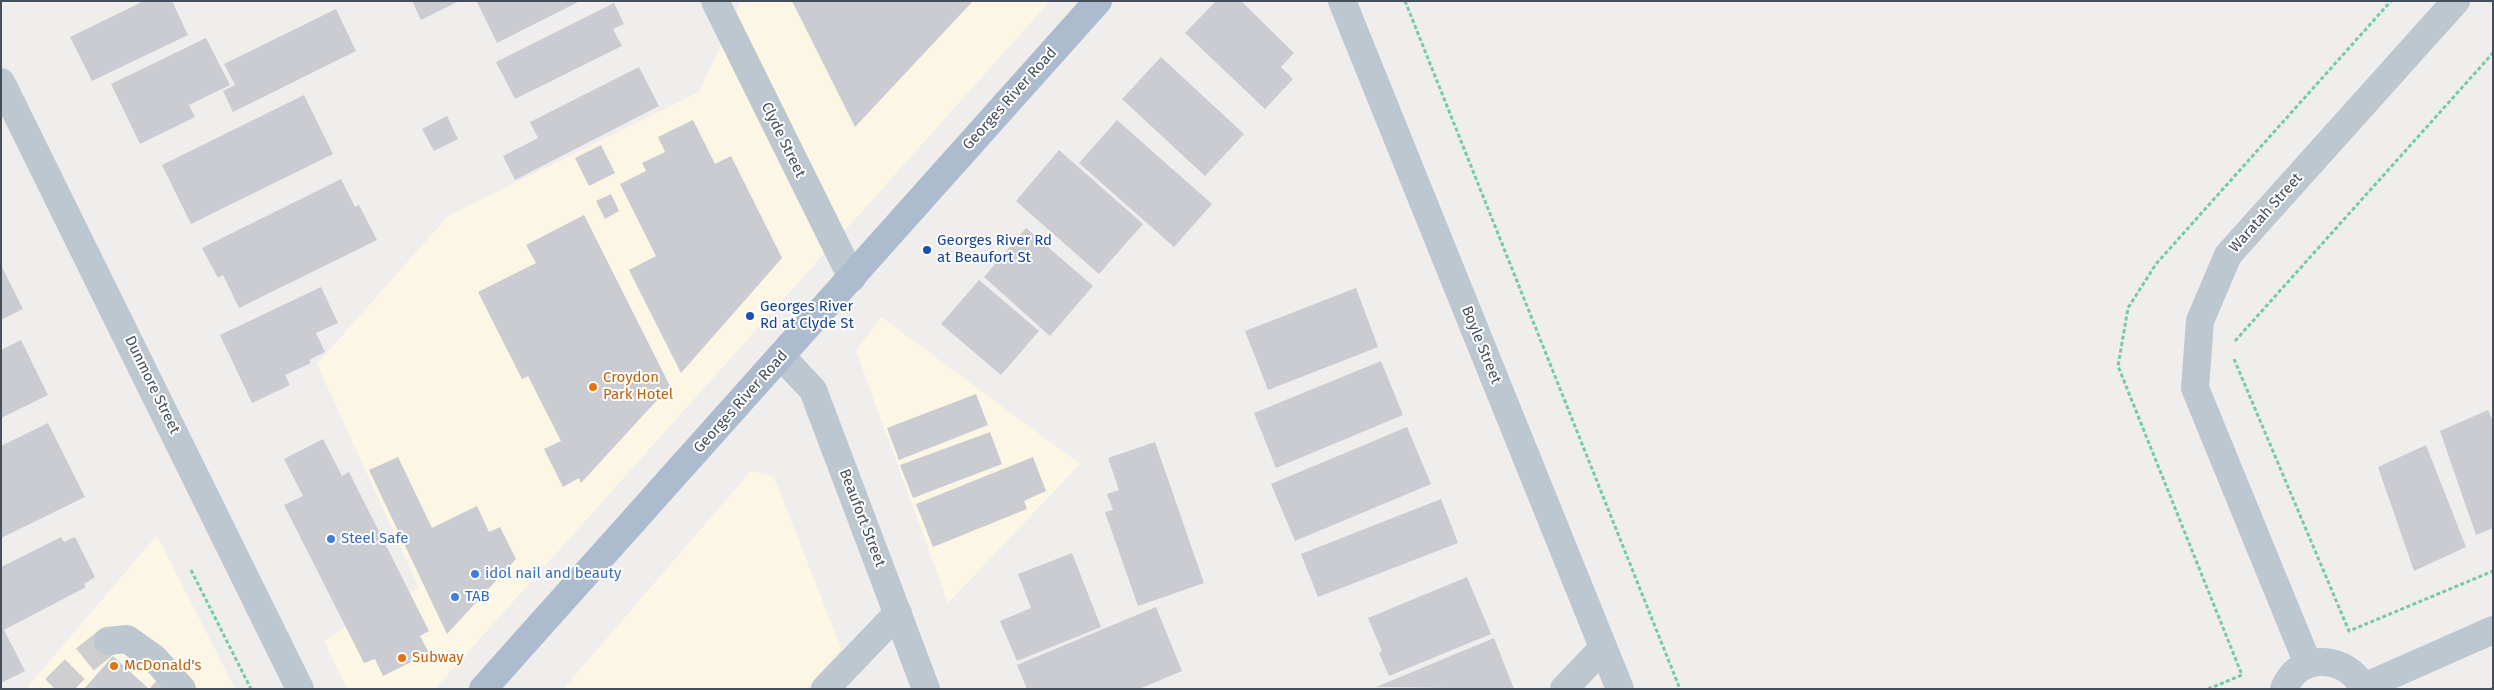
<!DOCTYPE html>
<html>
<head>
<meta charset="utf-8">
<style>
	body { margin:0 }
	#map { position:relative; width:2494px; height:690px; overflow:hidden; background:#f0eded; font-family:"Fira Sans",sans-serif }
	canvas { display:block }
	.frame { position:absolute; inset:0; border:2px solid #454f5b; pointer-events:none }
</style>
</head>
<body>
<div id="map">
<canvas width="2494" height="690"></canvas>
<div class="frame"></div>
</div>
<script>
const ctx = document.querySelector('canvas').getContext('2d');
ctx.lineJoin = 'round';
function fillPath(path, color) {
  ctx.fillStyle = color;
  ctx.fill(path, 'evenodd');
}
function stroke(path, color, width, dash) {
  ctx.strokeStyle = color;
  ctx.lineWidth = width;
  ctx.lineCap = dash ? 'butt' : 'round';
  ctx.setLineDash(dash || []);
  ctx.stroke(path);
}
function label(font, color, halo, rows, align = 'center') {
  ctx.font = font + ' "Fira Sans",sans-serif';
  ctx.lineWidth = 4;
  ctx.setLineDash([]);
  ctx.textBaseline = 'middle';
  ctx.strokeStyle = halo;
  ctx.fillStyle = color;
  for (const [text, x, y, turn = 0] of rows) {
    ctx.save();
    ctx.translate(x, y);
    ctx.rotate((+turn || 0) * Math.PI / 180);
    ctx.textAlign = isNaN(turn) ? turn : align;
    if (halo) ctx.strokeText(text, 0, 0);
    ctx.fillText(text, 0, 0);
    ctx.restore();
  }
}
fillPath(new Path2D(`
	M 741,1 L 1050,1 L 435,689 L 347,689 L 324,641 L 345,627 L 419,588 L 317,364 L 448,216 L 699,92 Z
	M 881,317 L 1080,464 L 948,603 L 856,351 Z
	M 751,471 L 774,477 L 841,648 L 806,689 L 563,689 Z
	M 157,535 L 235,689 L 26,689 Z`), '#fcf6e5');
fillPath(new Path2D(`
	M 144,1 L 172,1 L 188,35 L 92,81 L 70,37 Z
	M 412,1 L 459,1 L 421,20 Z
	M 478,1 L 580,1 L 497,43 L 477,2 Z
	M 792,1 L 973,1 L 855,127 Z
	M 1216,1 L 1241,1 L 1294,53 L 1281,67 L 1293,79 L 1265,109 L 1185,33 Z
	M 614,3 L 624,24 L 613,29 L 622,46 L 515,99 L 496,62 Z
	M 336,9 L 356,51 L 233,112 L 223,91 L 235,85 L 224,64 Z
	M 206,38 L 230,85 L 189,105 L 195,117 L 140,144 L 111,84 Z
	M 1161,57 L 1244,134 L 1205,176 L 1122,99 Z
	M 639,67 L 659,106 L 515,180 L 503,156 L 538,138 L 530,122 Z
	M 304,95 L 333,154 L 191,224 L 162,165 Z
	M 447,116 L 458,139 L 434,151 L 422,129 Z
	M 693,120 L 715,164 L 731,156 L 782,258 L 681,373 L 629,270 L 656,256 L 620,184 L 646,171 L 642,163 L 665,152 L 658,137 Z
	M 1117,120 L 1212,204 L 1174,247 L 1079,163 Z
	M 601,145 L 615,173 L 589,186 L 575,158 Z
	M 1059,150 L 1143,224 L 1099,274 L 1016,201 Z
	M 341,179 L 355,207 L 359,205 L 377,240 L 239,308 L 223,275 L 218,278 L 202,248 Z
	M 611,194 L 619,211 L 605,219 L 596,201 Z
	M 584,215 L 670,386 L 581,483 L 579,478 L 563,487 L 544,449 L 561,441 L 528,376 L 522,379 L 478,292 L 536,263 L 526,245 Z
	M 1026,228 L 1093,286 L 1050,336 L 984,277 Z
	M 1,265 L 23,309 L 1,320 Z
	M 979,280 L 1039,331 L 1001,375 L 941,324 Z
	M 321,287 L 338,323 L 316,333 L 325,352 L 309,360 L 311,363 L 285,375 L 290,385 L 252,403 L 220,335 Z
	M 1356,288 L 1378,347 L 1268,390 L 1245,331 Z
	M 21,340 L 48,395 L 1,418 L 1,350 Z
	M 1381,361 L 1403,415 L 1276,468 L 1254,413 Z
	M 976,394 L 988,425 L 899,460 L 887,428 Z
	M 2488,410 L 2493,422 L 2493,528 L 2476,535 L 2440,431 Z
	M 48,423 L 85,497 L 1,538 L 1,446 Z
	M 1407,427 L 1431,484 L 1295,541 L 1271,484 Z
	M 990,432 L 1002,464 L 913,498 L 900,465 Z
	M 323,439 L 342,476 L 349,472 L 429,631 L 420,636 L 429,653 L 383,676 L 375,659 L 364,663 L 284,505 L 303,496 L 284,459 Z
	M 1155,442 L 1204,583 L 1138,606 L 1105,512 L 1113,510 L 1107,494 L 1119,490 L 1108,458 Z
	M 2426,445 L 2466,547 L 2414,571 L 2378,467 Z
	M 398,457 L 432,528 L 477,506 L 489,532 L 500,527 L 516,559 L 447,634 L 369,470 Z
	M 1033,457 L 1046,491 L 1024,501 L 1027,509 L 933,547 L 916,504 Z
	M 1441,499 L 1458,543 L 1318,597 L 1301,554 Z
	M 61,537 L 64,542 L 75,537 L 95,577 L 84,584 L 86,587 L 4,630 L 25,671 L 1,683 L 1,567 Z
	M 1072,553 L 1101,627 L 1017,661 L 1000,621 L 1031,608 L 1018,574 Z
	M 1467,577 L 1491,634 L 1389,676 L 1379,653 L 1382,651 L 1368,618 Z
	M 1156,607 L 1182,671 L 1139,689 L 1027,689 L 1017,665 Z
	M 1494,638 L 1514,689 L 1376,687 Z
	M 113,656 L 149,689 L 162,675 L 177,689 L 84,689 Z`), '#caccd2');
stroke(new Path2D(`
	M 55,689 L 83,661 L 108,641`), '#cecdd0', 28, [28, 14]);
stroke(new Path2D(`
	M 1405,1 L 1680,689
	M 2235,341 L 2493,53
	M 2234,359 L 2349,631 L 2493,571
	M 191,570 L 251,689
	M 2208,689 L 2242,675 L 2118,366 L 2128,308 L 2156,264 L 2391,1
	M 2491,689 L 2493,688`), '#73cca5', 3, [4, 2.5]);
stroke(new Path2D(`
	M 715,1 L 852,278
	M 1342,1 L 1620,689
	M 1,82 L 300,689
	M 781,356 L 813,390 L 926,689
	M 108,641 L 127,639 L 155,659 L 182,689
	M 2308,664 L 2195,388 L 2200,321 L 2228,255 L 2456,1
	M 2364,687 L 2493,630
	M 825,689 L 898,613
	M 1564,689 L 1603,648
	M 2284,689 C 2298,651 2348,655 2364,689`), '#bdc7d0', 28);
stroke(new Path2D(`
	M 483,689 L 1098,1`), '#acbbcd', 28);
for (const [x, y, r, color] of [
	[927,250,5,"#1a4fb4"],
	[750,316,5,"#1a4fb4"],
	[593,387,5,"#e8710a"],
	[331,539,5,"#3f7fe0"],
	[475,574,5,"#3f7fe0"],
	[455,597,5,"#3f7fe0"],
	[402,658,5,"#e8710a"],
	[114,666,5,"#e8710a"]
]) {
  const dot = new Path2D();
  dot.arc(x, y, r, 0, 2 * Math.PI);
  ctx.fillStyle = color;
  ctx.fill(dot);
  stroke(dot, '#fff', 2);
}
label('15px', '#454f5b', '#fff', [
	["Georges River Road",1010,99,-48],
	["Clyde Street",783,140,64],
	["Waratah Street",2266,213,-48],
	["Boyle Street",1481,345,68],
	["Dunmore Street",152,385,64],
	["Georges River Road",741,402,-48],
	["Beaufort Street",862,518,69]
]);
label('15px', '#164399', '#fff', [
	["Georges River Rd",937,241],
	["at Beaufort St",937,258],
	["Georges River",760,307],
	["Rd at Clyde St",760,324]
], 'left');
label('15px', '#c56008', '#fff', [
	["Croydon",603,378],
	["Park Hotel",603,395],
	["Subway",412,658],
	["McDonald's",124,666]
], 'left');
label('15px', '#366cbe', '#fff', [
	["Steel Safe",341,539],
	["idol nail and beauty",485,574],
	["TAB",465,597]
], 'left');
</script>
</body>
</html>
